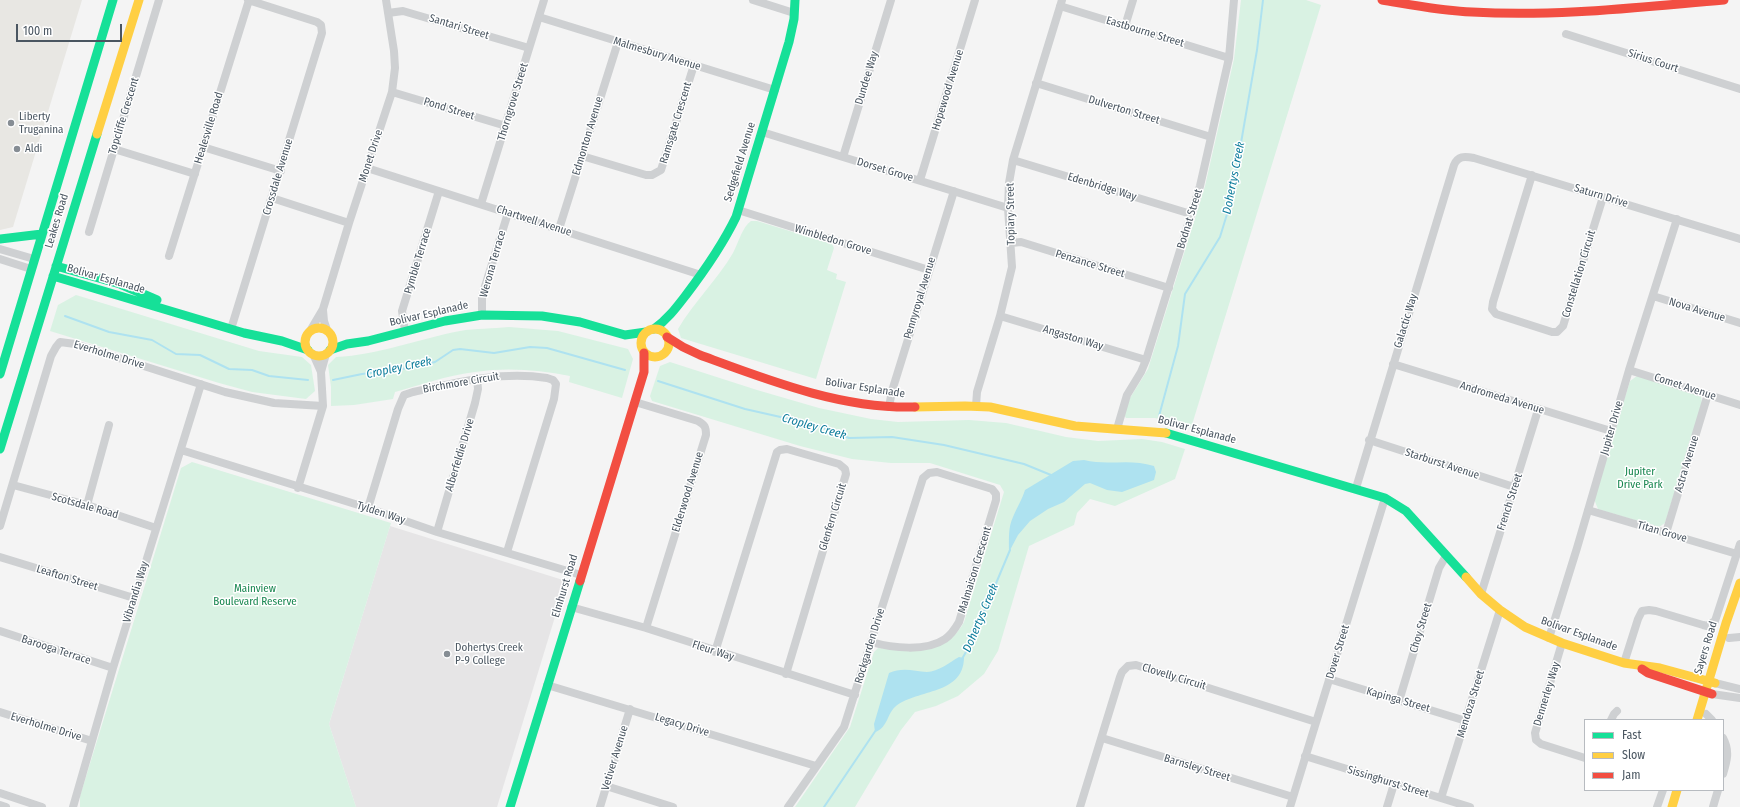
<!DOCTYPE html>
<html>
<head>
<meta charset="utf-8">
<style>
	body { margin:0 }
	#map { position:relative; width:1740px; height:807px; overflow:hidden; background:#f4f4f4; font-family:"Fira Sans Condensed",sans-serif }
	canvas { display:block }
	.legend { position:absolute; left:1584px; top:719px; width:140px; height:72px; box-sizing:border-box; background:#fff; border:1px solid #b7bbc0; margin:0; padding:5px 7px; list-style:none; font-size:12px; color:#4a5661 }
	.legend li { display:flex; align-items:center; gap:8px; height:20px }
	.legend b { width:20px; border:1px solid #b7bbc0 }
	.scale { position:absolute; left:16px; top:24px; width:106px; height:18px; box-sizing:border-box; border:2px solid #4a5661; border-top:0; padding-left:5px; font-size:12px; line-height:14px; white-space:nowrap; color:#4a5661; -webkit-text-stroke:3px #fff; paint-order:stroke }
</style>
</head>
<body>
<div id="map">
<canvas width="1740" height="807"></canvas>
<ul class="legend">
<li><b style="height:5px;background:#16e098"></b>Fast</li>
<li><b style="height:5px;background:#ffcf43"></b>Slow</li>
<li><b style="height:5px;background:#f24e42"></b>Jam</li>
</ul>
<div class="scale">100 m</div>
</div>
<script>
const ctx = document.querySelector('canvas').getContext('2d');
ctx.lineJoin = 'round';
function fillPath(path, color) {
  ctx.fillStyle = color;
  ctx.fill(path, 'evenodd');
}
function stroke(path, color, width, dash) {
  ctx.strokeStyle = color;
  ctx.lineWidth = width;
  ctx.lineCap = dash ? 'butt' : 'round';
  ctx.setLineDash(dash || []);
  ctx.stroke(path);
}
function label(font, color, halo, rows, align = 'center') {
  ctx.font = font + ' "Fira Sans Condensed",sans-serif';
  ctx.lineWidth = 3;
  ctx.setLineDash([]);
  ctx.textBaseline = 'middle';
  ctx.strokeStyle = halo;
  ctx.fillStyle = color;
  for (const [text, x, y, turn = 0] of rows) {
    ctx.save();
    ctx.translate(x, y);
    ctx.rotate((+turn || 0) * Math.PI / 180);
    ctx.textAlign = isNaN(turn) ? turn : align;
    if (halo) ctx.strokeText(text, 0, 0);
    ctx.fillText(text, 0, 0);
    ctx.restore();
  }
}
fillPath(new Path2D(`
	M 0,0 L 82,0 L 13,227 L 0,230 Z`), '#e8e7e3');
fillPath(new Path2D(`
	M 390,526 L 563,580 L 565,584 L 497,807 L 356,807 L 329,724 Z`), '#e6e5e6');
fillPath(new Path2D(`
	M 1241,0 L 1306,0 L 1321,5 L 1191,428 L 1155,418 L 1126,418 L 1124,415 L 1130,398 L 1148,369 L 1205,186 L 1234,59 Z
	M 751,221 L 757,221 L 832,244 L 834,248 L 827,270 L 837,274 L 836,279 L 846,282 L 816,379 L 681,338 L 678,329 C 694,302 717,280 733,253 C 738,244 742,227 751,221 Z
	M 76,295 L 259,351 L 302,357 L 311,365 L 315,391 L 306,399 L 252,392 L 219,383 L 50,331 L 58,305 Z
	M 509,327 L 558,331 L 628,349 L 633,359 L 622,398 L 569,382 L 570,376 C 539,370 507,367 475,372 C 448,375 421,385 395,392 L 393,399 L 354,405 L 331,406 L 331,387 L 328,365 L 336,357 C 378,355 418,339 460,331 C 475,328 493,329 509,327 Z
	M 670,362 L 757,390 L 819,408 L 871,419 L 898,422 L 969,420 L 1006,423 L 1066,437 L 1098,441 L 1142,439 L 1162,442 L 1185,449 L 1175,479 L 1115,506 L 1090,499 L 1077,513 L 1074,525 L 1029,546 L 998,651 L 984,674 L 958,696 L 936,706 L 915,712 L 901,730 L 855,807 L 795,807 L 850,727 L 874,652 L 878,648 C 913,649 944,658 964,622 L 1004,492 L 1000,485 L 930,463 L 891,463 L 852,459 L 800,446 L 652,401 L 650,396 L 660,366 Z
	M 1637,376 L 1701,396 L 1702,403 L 1665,523 L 1659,527 L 1604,511 L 1598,509 L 1594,499 L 1630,381 Z
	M 192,462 L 391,523 L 329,724 L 356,807 L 80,807 L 80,796 L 181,468 Z`), '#d9f2e3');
fillPath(new Path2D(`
	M 1084,460 C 1108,466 1130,458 1154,466 L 1156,472 L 1154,480 L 1122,492 L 1107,490 L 1090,483 L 1085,484 L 1064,502 L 1048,509 L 1030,521 L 1018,535 L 1009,552 C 1009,540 1008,527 1013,517 C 1017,507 1022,500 1025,490 L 1073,461 Z
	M 959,657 L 964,658 C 963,695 918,689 896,706 C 887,713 888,728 875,732 L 874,724 L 889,673 C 902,667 914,671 927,672 C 938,672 950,662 959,657 Z`), '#aee2f0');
stroke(new Path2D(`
	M 65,316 L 109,332 L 152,340 L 176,354 L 200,355 L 229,369 L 252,370 L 269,376 L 308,380
	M 333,380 L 362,374 L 416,367 L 435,362 L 453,350 L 460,349 L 494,353 L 530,347 L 547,348 L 625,370
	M 658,381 L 745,409 L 816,425 L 849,438 L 892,437 L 944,445 L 1024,464 L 1051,475
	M 1159,416 L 1178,346 L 1185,294 L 1220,237 L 1231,201 L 1257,50 L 1263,0
	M 962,659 L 971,643 L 1010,550
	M 824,807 L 876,730`), '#aee2f0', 2);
stroke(new Path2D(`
	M 753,0 L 794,13
	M 1060,6 L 1229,58
	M 388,13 L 403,11 L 529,48
	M 539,17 L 775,90
	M 1125,26 L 1133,0
	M 1566,34 L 1740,89
	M 1036,83 L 1211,137
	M 392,92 L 506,126
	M 762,132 L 1008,208
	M 203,147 L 281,171
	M 114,149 L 195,174
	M 582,156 L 646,175 L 652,175 L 661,170 L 694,65
	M 843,157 L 891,0
	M 1013,160 L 1191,214
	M 367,168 L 701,275
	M 1532,175 L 1493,302 L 1492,309 L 1496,314 L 1552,332 L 1557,332 L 1563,326 L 1603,197
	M 920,180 L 975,0
	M 272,198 L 349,223
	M 481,204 L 544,0
	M 738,210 L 929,270
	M 559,229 L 618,42
	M 89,232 L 159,0
	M 1011,243 L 1021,242 L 1169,288
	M 0,249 L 34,259
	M 169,256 L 249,0
	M 0,259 L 31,269
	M 1653,296 L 1740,323
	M 323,310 L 324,321 L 327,330
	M 482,315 L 482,296 L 508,213
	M 1000,316 L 1146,360
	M 231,329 L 322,33 L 321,25 L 317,22 L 248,0
	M 310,331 L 323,309 L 349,223 L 392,92 L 395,68 L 394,51 L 386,0
	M 405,331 L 402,311 L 439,191
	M 1393,364 L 1611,431
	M 1629,370 L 1740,405
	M 321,372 L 326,354
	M 635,402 L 698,421 C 705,425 706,427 706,435 L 646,628
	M 976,406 L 977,392 L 1000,316 L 1012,267 L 1008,208 L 1009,183 L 1013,160 L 1062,0
	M 889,407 L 892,391 L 954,191
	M 1117,429 L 1127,395 L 1141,372 L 1146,360 L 1200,186 L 1229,58 L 1234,0
	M 1369,440 L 1514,487
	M 181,450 L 368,508 L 437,532 L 581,575
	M 13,485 L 87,505 L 156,528
	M 298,488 L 323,406 L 321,372 L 313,354
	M 1356,488 L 1454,165 C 1458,156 1464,156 1474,158 L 1740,239
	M 87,505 L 109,425
	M 368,508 L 398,409 L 404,395 L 413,392 C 458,382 501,371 547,378 L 553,380 L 556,384 L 554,399 L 507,552
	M 1588,510 L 1737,554
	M 0,526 L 51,356 L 56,347 L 60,342 L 75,344 L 225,392 L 274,403 L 323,406
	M 437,532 L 475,403 L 478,389 L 477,378
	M 1666,533 L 1708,394
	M 0,557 L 134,598
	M 1481,594 L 1538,410
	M 571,607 L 646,628 L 855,695
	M 0,631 L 113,668
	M 1549,638 L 1577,548 L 1629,370 L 1677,219
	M 1729,638 L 1740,637
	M 1562,643 L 1535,733 L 1536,740 L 1541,744 L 1585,758
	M 715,652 L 777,452 L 780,450 L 787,449 L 839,464 L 845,469 L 846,474 L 786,674
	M 1624,663 L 1638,619 L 1642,611 L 1649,610 L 1656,611 L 1703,625 L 1707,626 L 1715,621 L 1740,544
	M 1329,679 L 1466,721
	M 1715,683 L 1740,689
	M 547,685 L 816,766
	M 1712,694 L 1740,698
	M 1399,701 L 1439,568 L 1446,556
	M 0,712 L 92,741
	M 1706,714 L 1712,720
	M 1611,720 L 1614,714 L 1617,711
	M 1102,738 L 1293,797
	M 1723,738 C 1730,751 1727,761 1723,774
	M 1305,756 L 1470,807
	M 606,786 L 673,807
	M 0,793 L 42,807
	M 1441,798 L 1500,610
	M 0,805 L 6,807
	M 73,807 L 113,668 L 201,384
	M 600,807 L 630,709
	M 788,807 L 844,727 L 923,478 L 929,473 L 937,472 L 992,489 L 996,494 L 996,500 L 959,622 C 955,629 951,635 945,639 C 926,652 892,648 871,642
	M 1080,807 L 1120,677 L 1122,672 L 1128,666 L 1136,665 L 1316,722
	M 1290,807 L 1385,498
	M 1387,807 L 1394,784
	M 1657,807 L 1663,790
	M 1713,807 L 1718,790`), '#ced0d2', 8);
stroke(new Path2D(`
	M 0,239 L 42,234
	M 56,266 L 120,284 L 157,300
	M 53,276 L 244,333 L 282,341 L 308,350
	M 654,329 C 667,320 676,308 686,295 C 705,270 722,246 736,217 L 789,42 L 794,19 L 795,0
	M 330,350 L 347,344 L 368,341 L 445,321 L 482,315 L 542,316 L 580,322 L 625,335 L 646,332
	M 0,374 L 113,0
	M 1166,433 L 1385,498 L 1406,511 L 1466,577
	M 0,449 L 97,134
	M 510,807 L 580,581`), '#16e098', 9);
stroke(new Path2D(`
	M 97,134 L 139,0
	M305 342a14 14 0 1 1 28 0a14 14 0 1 1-28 0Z
	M641 343a14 14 0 1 1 28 0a14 14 0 1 1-28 0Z
	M 915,407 L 965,406 L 990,407 L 1075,426 L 1166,433
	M 1466,577 L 1481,594 L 1500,610 L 1525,627 L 1562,643 L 1624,663 L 1660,668 L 1715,683
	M 1697,720 L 1726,623 L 1740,583
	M 1672,807 L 1677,790`), '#ffcf43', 9);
stroke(new Path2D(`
	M 1382,0 C 1412,5 1442,11 1472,12 C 1556,17 1640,7 1724,0
	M 667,337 L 683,347 L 700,355 C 768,380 841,409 915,407
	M 580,581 L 644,372 L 644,353
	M 1642,669 L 1648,673 L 1712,694`), '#f24e42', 9);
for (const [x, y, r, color] of [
	[11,123,4,"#868d94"],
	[17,149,4,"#868d94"],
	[447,654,4,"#868d94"]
]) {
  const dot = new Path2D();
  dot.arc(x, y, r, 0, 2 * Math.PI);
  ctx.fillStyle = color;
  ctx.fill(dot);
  stroke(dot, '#fff', 1.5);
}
label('11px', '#4a5661', '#fff', [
	["Santari Street",459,27,17],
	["Eastbourne Street",1145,32,17],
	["Malmesbury Avenue",657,54,17],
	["Sirius Court",1653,61,18],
	["Dundee Way",867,78,-73],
	["Hopewood Avenue",948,90,-73],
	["Thorngrove Street",513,102,-73],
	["Pond Street",449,109,17],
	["Dulverton Street",1124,110,17],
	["Topcliffe Crescent",124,116,-73],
	["Ramsgate Crescent",676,123,-73],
	["Healesville Road",209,128,-73],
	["Edmonton Avenue",588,136,-73],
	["Monet Drive",371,156,-72],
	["Sedgefield Avenue",740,162,-73],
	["Dorset Grove",885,170,17],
	["Crossdale Avenue",278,177,-73],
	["Edenbridge Way",1102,187,17],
	["Saturn Drive",1601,196,17],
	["Topiary Street",1011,214,-91],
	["Bodnat Street",1190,219,-73],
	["Leakes Road",57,221,-73],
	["Chartwell Avenue",534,221,18],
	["Wimbledon Grove",833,240,17],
	["Pymble Terrace",418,261,-73],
	["Werona Terrace",493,264,-74],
	["Penzance Street",1090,264,17],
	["Constellation Circuit",1579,274,-73],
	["Bolivar Esplanade",106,279,16],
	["Pennyroyal Avenue",920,298,-73],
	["Nova Avenue",1697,310,17],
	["Bolivar Esplanade",429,314,-13],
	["Galactic Way",1406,321,-73],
	["Angaston Way",1073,338,17],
	["Everholme Drive",109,355,17],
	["Birchmore Circuit",461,383,-10],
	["Comet Avenue",1685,387,18],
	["Bolivar Esplanade",865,388,9],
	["Andromeda Avenue",1502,398,17],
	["Jupiter Drive",1612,428,-74],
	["Bolivar Esplanade",1197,430,15],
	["Alberfeldie Drive",460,455,-73],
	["Starburst Avenue",1442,464,18],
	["Astra Avenue",1687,464,-73],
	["Elderwood Avenue",688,492,-73],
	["French Street",1510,502,-72],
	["Scotsdale Road",85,506,16],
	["Tylden Way",381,513,18],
	["Glenfern Circuit",833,517,-73],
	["Titan Grove",1662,532,16],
	["Malmaison Crescent",975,570,-73],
	["Leafton Street",67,578,17],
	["Elmhurst Road",565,586,-73],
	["Vibrandia Way",136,592,-73],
	["Choy Street",1421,628,-73],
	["Bolivar Esplanade",1579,634,20],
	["Rockgarden Drive",870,646,-73],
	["Sayers Road",1706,648,-73],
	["Barooga Terrace",56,650,18],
	["Fleur Way",713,651,18],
	["Dover Street",1338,652,-73],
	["Clovelly Circuit",1174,677,17],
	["Dennerley Way",1547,694,-73],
	["Kapinga Street",1398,700,16],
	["Mendoza Street",1471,704,-73],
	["Legacy Drive",682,725,17],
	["Everholme Drive",46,727,17],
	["Vetiver Avenue",615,758,-73],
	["Barnsley Street",1197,768,17],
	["Sissinghurst Street",1388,782,17]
]);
label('11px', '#4a5661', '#fff', [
	["Liberty",19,117],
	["Truganina",19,130],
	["Aldi",25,149],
	["Dohertys Creek",455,648],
	["P-9 College",455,661]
], 'left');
label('11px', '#17864f', '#fff', [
	["Jupiter",1640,472],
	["Drive Park",1640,485],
	["Mainview",255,589],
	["Boulevard Reserve",255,602]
]);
label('italic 12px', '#0c7c9b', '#fff', [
	["Dohertys Creek",1234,178,-79],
	["Cropley Creek",399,368,-12],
	["Cropley Creek",814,427,16],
	["Dohertys Creek",981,618,-67]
]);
</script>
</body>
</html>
